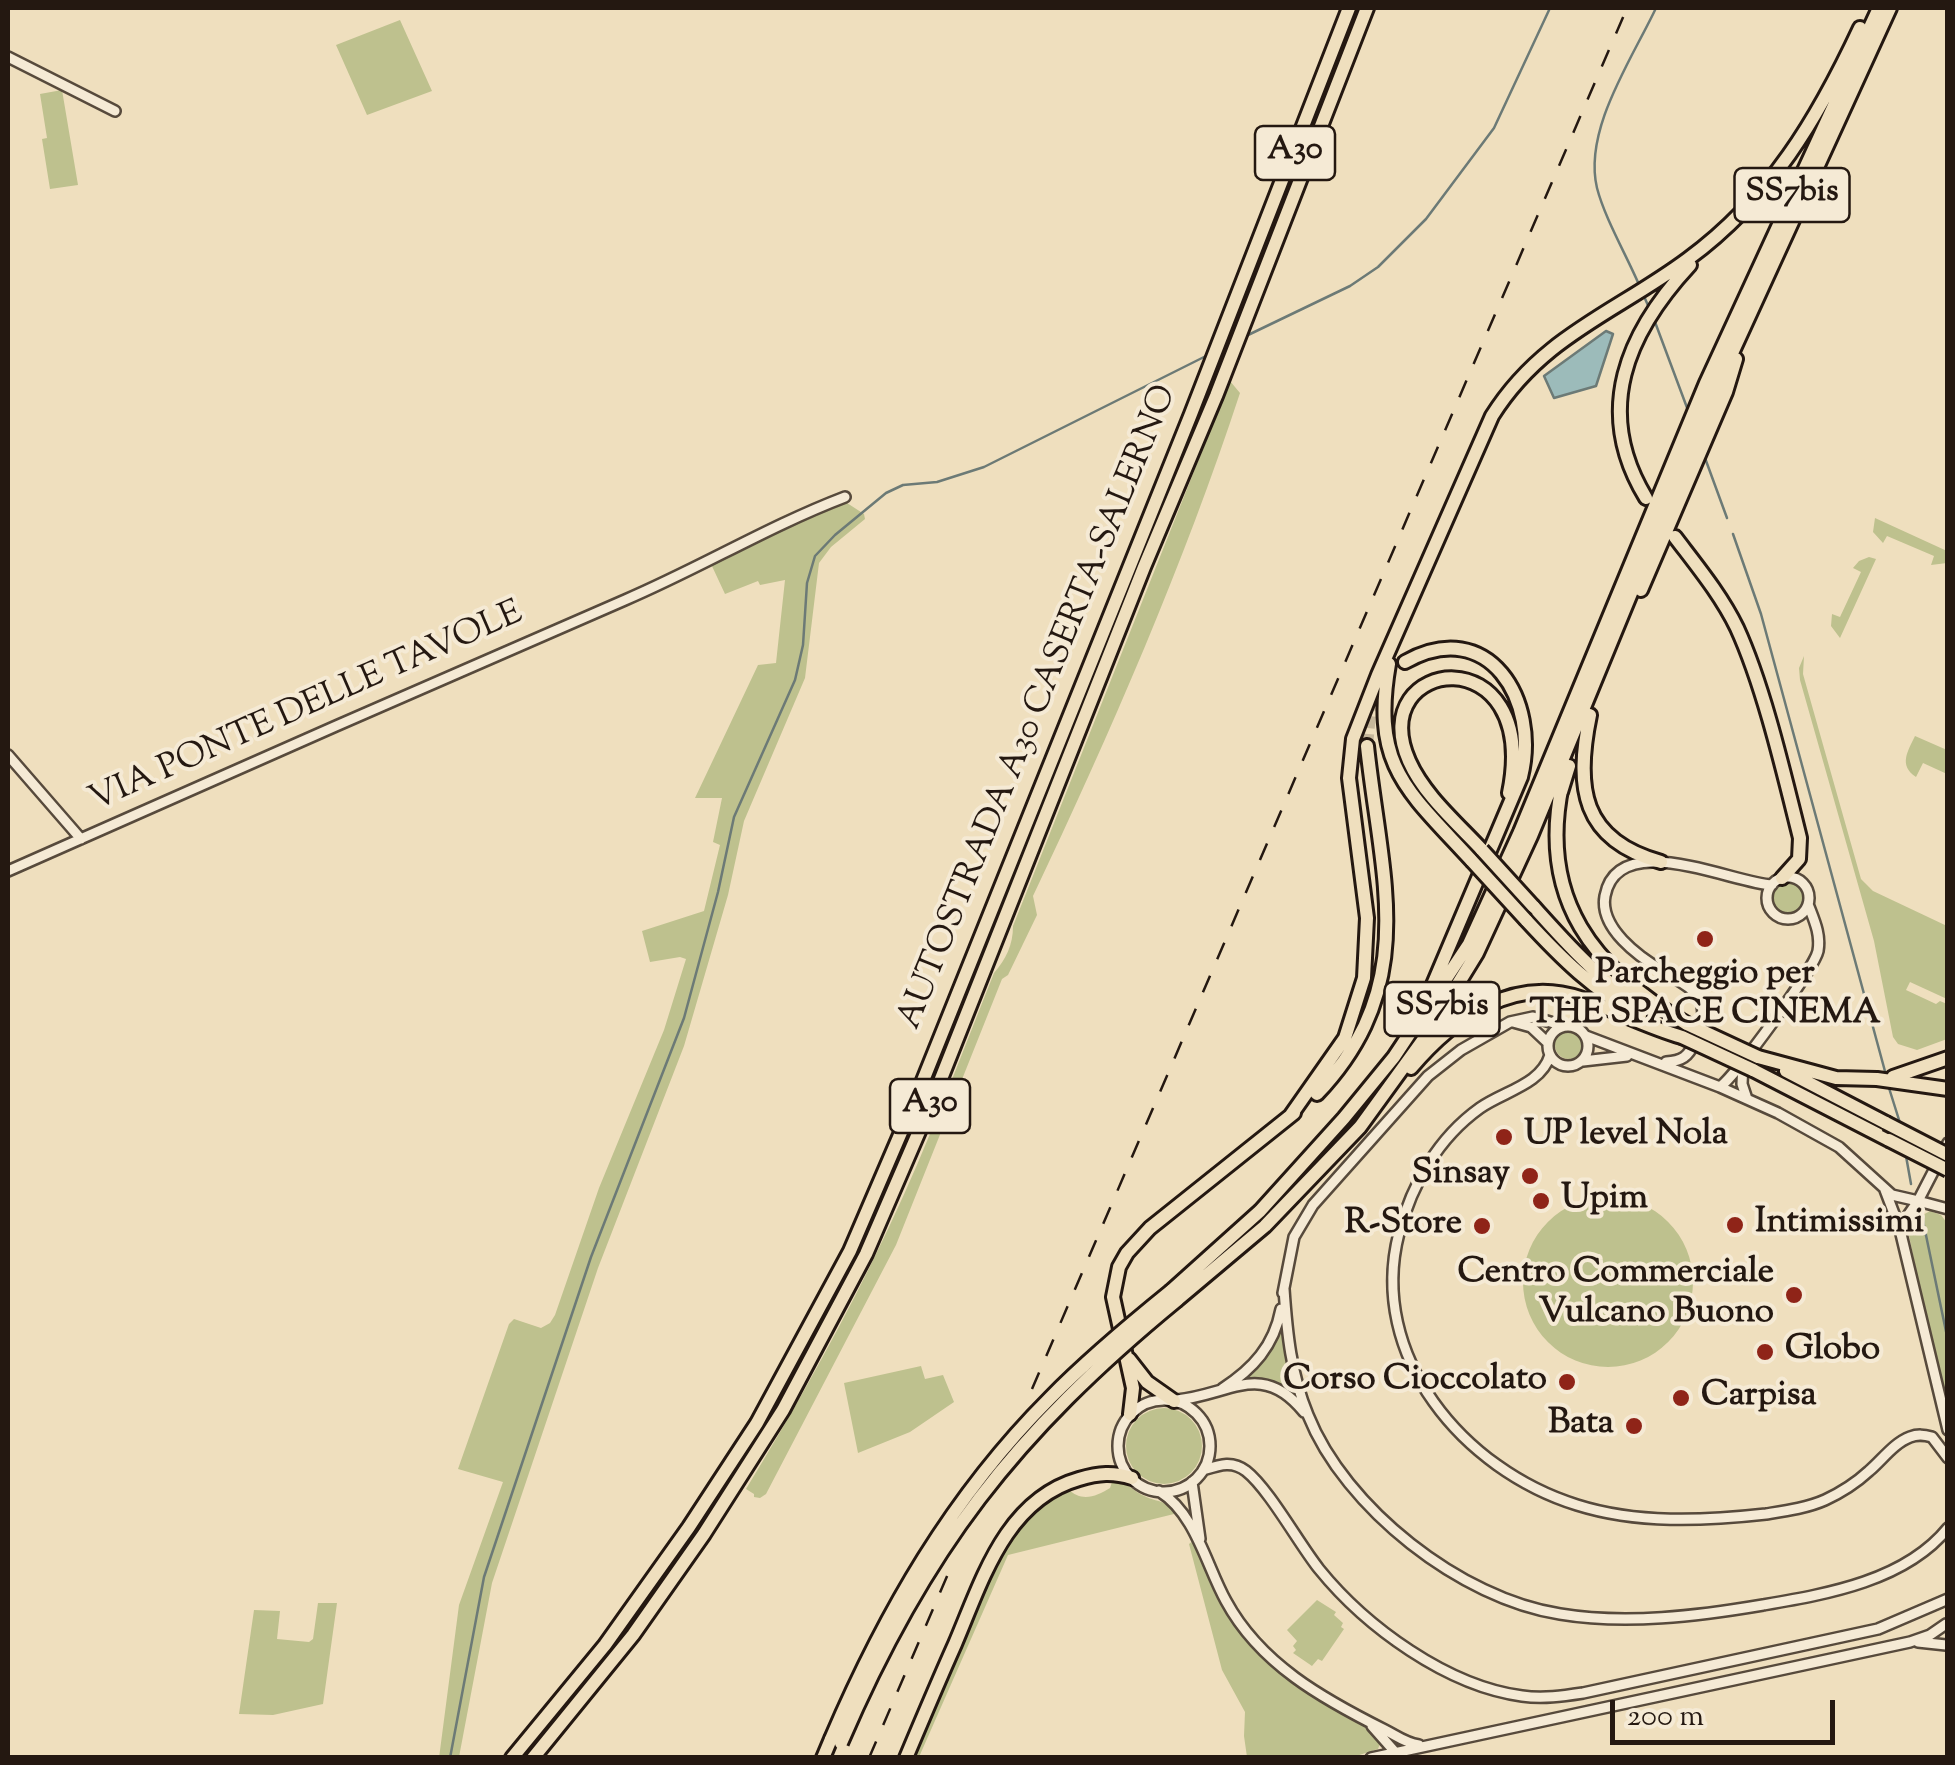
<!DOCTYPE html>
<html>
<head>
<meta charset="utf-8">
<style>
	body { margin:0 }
	#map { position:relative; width:1955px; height:1765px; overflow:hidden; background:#efdfbe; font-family:"Sorts Mill Goudy",serif }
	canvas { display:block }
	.frame { position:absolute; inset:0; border:10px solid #241811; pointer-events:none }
	.scale { position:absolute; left:1610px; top:1700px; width:225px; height:45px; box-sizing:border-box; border:5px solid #241811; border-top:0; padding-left:12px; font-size:30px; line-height:35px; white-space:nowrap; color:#241811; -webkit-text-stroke:8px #f5ead5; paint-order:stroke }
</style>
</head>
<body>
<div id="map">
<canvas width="1955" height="1765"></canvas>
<div class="frame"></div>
<div class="scale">200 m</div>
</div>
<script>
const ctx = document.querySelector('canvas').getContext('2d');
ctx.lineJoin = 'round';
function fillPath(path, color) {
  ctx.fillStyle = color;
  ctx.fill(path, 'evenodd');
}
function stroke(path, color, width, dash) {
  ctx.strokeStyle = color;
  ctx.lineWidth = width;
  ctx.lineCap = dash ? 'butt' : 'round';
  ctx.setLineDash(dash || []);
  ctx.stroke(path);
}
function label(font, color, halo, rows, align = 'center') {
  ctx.font = font + ' "Sorts Mill Goudy",serif';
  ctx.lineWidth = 8;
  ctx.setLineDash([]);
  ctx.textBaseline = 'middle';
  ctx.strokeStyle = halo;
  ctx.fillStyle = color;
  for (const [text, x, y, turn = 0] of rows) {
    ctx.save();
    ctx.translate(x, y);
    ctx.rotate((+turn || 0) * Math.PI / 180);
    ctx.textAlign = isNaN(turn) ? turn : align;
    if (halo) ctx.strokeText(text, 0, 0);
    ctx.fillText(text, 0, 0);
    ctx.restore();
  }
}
fillPath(new Path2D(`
	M 400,20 L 432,91 L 367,115 L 336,45 Z
	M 62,90 L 78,185 L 50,189 L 42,139 L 47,138 L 40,94 Z
	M 1230,381 L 1240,393 C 1184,564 1110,734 1033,896 L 1037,915 L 1008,975 L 1002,979 L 896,1245 L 766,1494 L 760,1498 L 754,1497 L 754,1494 L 746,1489 C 798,1404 846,1318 889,1227 C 928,1145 960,1058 994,973 C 1006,959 1013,945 1013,926 Z
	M 847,503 L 864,514 L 865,519 L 831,547 L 819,563 L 805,678 L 744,821 L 728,895 L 684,1046 L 598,1268 L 492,1583 L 459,1757 L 439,1758 L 459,1605 L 503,1482 L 458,1469 L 509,1324 L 514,1319 L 541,1328 L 550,1323 L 555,1315 L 599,1188 L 664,1030 L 686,959 L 680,957 L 650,962 L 642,931 L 704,911 L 720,845 L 713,842 L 722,798 L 695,798 L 758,665 L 776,663 L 785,580 L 760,585 L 758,581 L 725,594 L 711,564 L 810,515 Z
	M 1875,518 L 1947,551 L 1947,563 L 1931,565 L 1934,556 L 1887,536 L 1883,543 L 1873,532 Z
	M 1869,557 L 1876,559 L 1840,638 L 1831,626 L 1832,614 L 1840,617 L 1861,572 L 1853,568 L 1859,561 Z
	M 1804,656 L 1803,674 L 1861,879 L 1873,891 L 1947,926 L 1947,999 L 1910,982 L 1906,990 L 1936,1004 L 1940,1001 L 1947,1004 L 1947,1039 L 1917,1050 L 1898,1044 L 1893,1037 L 1874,941 L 1800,680 L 1799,668 Z
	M 1915,736 L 1947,750 L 1947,774 L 1923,763 L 1916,777 C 1898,765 1908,751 1915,736 Z
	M1772 899a16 16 0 1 1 32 0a16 16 0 1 1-32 0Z
	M1555 1045a14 14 0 1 1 28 0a14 14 0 1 1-28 0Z
	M1523 1282a85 85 0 1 1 170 0a85 85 0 1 1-170 0Z
	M 1930,1211 L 1941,1215 L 1947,1223 L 1947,1415 L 1909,1236 L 1912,1221 Z
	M 1283,1319 L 1283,1340 L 1298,1399 L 1273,1381 L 1244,1379 L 1270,1350 Z
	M 921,1366 L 925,1379 L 943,1375 L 954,1402 L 910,1432 L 858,1453 L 844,1383 Z
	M1126 1446a38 38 0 1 1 76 0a38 38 0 1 1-76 0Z
	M 1113,1479 C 1125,1481 1131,1489 1142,1495 C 1158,1503 1164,1499 1178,1513 L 1008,1555 L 919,1757 L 912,1758 L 1005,1545 C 1024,1521 1042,1503 1068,1489 C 1081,1502 1096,1497 1110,1488 Z
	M 1193,1541 C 1204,1567 1215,1595 1230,1619 C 1266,1673 1323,1702 1377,1734 L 1381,1741 L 1378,1749 L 1353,1757 L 1247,1757 L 1244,1736 L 1245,1712 L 1222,1670 L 1189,1544 Z
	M 1317,1600 L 1336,1612 L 1334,1615 L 1343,1623 L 1341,1627 L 1344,1629 L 1322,1661 L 1318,1659 L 1312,1666 L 1293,1653 L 1296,1650 L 1293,1646 L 1297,1641 L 1287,1630 Z
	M 318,1603 L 337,1603 L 323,1704 L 273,1715 L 239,1714 L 254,1610 L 280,1611 L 277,1639 L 309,1642 L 313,1639 Z`), '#bec18e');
const water = new Path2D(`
	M 1606,331 L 1613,334 L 1596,386 L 1554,398 L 1544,376 Z`);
fillPath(water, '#9cbbba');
stroke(water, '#6c7a76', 2.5);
stroke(new Path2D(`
	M 1640,287 C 1627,256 1605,219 1597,188 C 1583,130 1632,59 1656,8
	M 1643,294 L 1650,310
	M 1655,322 L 1689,413
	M 1246,336 L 1350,286 L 1378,267 L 1426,219 L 1494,128 L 1550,8
	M 1705,458 L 1727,518
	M 1733,534 L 1761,614 L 1886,1075
	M 1889,1088 L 1900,1123
	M 1906,1156 L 1911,1184
	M 1922,1216 L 1948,1341
	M 450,1758 L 484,1577 L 591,1257 L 684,1018 L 718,892 L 734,817 L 795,680 L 803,645 L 807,583 L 815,556 L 835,535 L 886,493 L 903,485 L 937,482 L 984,467 L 1208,355`), '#6c7a76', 2.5);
stroke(new Path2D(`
	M 1367,746 L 1371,704`), '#c6b79b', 12, [12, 6]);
const minor = new Path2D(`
	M 8,57 L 115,111
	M 8,755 L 81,839
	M 8,871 C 213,780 419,689 625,600 C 700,568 769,526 845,497
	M1767 898a21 21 0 1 1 42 0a21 21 0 1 1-42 0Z
	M 1513,1022 L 1531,1027 L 1548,1043
	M1548 1046a20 20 0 1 1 40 0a20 20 0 1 1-40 0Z
	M 1586,1036 L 1720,1087 L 1778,1113 L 1839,1147 L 1892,1195 L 1918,1201 L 1948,1143
	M 1550,1055 C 1541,1085 1504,1091 1480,1108 C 1438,1138 1412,1184 1399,1233 C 1367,1356 1464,1470 1577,1505 C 1637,1524 1703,1521 1766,1514 C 1785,1511 1807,1508 1825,1500 C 1840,1493 1856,1483 1869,1471 C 1882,1460 1894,1443 1910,1437 C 1918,1434 1924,1435 1932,1437 L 1948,1458
	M 1583,1061 L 1627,1056
	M 1666,1062 C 1682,1061 1688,1057 1695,1042 C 1714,998 1697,992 1663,971 C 1639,957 1599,928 1605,896 C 1618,828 1732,883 1772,885
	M 1743,1063 L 1742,1084 L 1747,1099
	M 1720,1087 C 1736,1075 1814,969 1818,951 C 1821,934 1814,920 1808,904
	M 1885,1190 L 1901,1232
	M 1948,1209 L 1918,1201 L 1902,1224 L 1901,1234 L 1948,1430
	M 1284,1289 C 1287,1333 1291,1374 1308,1415 C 1345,1508 1461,1599 1560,1614 C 1626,1625 1698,1616 1763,1605 C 1827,1594 1905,1581 1948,1528
	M 1283,1293 L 1294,1237 L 1313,1205 L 1428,1076 L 1461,1050 L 1510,1022 L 1533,1017 L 1564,1026
	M 1222,1389 C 1253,1369 1274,1346 1281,1309
	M 1177,1400 C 1229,1395 1262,1360 1304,1412
	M1118 1446a46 46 0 1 1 92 0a46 46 0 1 1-92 0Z
	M 1203,1470 C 1219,1465 1232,1460 1246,1471 C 1269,1489 1299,1544 1319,1569 C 1366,1627 1447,1686 1522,1696 C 1543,1699 1563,1696 1583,1693 L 1878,1629 L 1948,1599
	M 1192,1482 L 1200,1539
	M 1159,1491 C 1196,1514 1206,1565 1226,1601 C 1260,1664 1323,1699 1385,1730 C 1397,1736 1405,1743 1419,1745
	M 1918,1642 L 1946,1645
	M 1372,1726 L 1395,1752
	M 1371,1758 L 1910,1642 L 1930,1635 L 1946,1624`);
const highway = new Path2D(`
	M 1646,498 C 1593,411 1627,333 1690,265
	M 1675,537 C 1697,566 1721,595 1737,628 C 1764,687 1784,774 1800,838 L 1799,859 L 1782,878
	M 1641,590 L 1726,392 L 1736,359
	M 1405,662 C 1489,615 1540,701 1521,777 L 1429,994
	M 1389,664 C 1371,767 1408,791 1472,861
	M 1590,715 C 1575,787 1581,840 1661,862
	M 1562,785 C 1538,900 1594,969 1687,1024
	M 1561,792 L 1569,766
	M 1482,850 C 1457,823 1424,795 1409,761 C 1363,656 1541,635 1509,793
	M 1533,906 C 1570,947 1602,985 1653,1010
	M 1526,920 C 1561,958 1594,991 1640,1015
	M 1758,1057 L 1836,1078 L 1877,1079 L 1948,1089
	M 1411,1068 C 1452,1019 1513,975 1580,998 C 1615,1010 1647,1027 1682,1037
	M 1753,1070 L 1889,1140
	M 1786,1071 L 1886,1123
	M 1893,1077 L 1948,1058
	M 1317,1094 C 1421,984 1381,878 1367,746
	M 1291,1115 L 1345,1038 L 1364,978 L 1367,918 L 1349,778 L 1353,739 L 1378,675 L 1492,416 C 1542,336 1617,312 1688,259 C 1770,199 1818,118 1860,28
	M 1171,1291 L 1260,1211 L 1344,1118 L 1394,1057 L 1469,944 L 1520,832 L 1706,383 L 1879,8
	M 1177,1300 L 1265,1226 L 1360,1127 L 1426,1036 L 1477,953 L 1531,836 L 1711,399 L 1890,8
	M 1129,1359 L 1147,1382 L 1174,1401
	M 1130,1414 L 1133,1388 L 1113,1297 L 1119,1267 L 1127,1253 L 1150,1228 L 1294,1113
	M 512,1758 L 605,1645 L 689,1527 L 757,1423 L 850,1251 L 918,1093 L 1191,414 L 1349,8
	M 533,1758 L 633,1635 L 704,1534 L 783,1410 L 866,1254 L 933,1099 L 1144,567 L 1216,396 L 1367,8
	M 823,1758 L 831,1739
	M 906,1758 C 922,1720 938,1682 955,1644 C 982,1581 1005,1500 1079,1479 C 1099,1473 1113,1472 1132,1478`);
stroke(minor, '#574a3c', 14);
stroke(highway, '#241811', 18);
stroke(minor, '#f5ead5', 9);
stroke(highway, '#efdfbe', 12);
stroke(new Path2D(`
	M 1032,1389 L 1627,8
	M 869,1758 L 948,1574`), '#241811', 2.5, [18, 18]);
const highwayBridge = new Path2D(`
	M 1482,850 L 1533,906
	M 1472,861 L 1526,920
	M 1687,1024 L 1758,1057
	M 1682,1037 L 1753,1070
	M 1886,1123 L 1948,1155
	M 1889,1140 L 1948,1170
	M 831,1739 C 885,1613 952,1496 1050,1398 C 1088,1359 1129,1325 1171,1291
	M 841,1743 C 924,1549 1015,1433 1177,1300`);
stroke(highwayBridge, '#241811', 18, []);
stroke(highwayBridge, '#efdfbe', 12);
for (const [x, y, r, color] of [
	[1705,939,10,"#8f2418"],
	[1504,1137,10,"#8f2418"],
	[1530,1176,10,"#8f2418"],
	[1541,1201,10,"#8f2418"],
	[1735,1225,10,"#8f2418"],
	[1482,1226,10,"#8f2418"],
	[1794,1295,10,"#8f2418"],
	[1765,1352,10,"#8f2418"],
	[1567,1382,10,"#8f2418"],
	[1681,1398,10,"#8f2418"],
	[1634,1426,10,"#8f2418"]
]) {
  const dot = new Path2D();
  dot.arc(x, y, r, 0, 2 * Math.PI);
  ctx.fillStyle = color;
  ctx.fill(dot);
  stroke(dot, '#f5ead5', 4);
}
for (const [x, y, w] of [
	[1295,153,80],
	[1792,195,115],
	[1442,1009,115],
	[930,1106,80]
]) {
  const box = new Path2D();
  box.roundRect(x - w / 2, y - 27, w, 54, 8);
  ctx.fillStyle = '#f5ead5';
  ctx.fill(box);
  stroke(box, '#241811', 2.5);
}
label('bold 32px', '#241811', null, [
	["A30",1295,153],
	["SS7bis",1792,195],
	["SS7bis",1442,1009],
	["A30",930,1106]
]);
label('35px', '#241811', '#f5ead5', [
	["AUTOSTRADA A30 CASERTA-SALERNO",1040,708,-68],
	["VIA PONTE DELLE TAVOLE",307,709,-24]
]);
label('bold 35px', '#241811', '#f5ead5', [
	["Parcheggio per",1705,976,"center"],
	["THE SPACE CINEMA",1705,1016,"center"],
	["UP level Nola",1524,1137],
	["Sinsay",1510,1176,"right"],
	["Upim",1561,1201],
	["Intimissimi",1755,1225],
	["R-Store",1462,1226,"right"],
	["Centro Commerciale",1774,1275,"right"],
	["Vulcano Buono",1774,1315,"right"],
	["Globo",1785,1352],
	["Corso Cioccolato",1547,1382,"right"],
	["Carpisa",1701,1398],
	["Bata",1614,1426,"right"]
], 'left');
</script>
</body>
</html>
